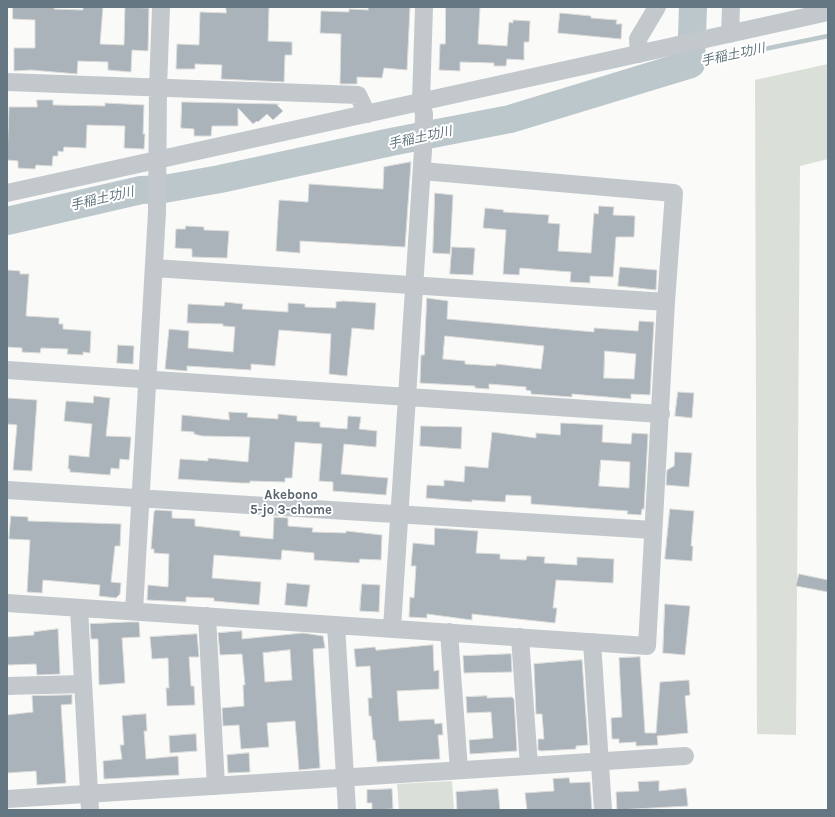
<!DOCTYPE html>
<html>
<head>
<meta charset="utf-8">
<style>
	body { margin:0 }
	#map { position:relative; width:835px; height:817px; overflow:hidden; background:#fafaf8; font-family:Karla,sans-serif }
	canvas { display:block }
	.frame { position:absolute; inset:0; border:8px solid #657683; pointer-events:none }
</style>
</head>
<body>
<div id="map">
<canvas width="835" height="817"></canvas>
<div class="frame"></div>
</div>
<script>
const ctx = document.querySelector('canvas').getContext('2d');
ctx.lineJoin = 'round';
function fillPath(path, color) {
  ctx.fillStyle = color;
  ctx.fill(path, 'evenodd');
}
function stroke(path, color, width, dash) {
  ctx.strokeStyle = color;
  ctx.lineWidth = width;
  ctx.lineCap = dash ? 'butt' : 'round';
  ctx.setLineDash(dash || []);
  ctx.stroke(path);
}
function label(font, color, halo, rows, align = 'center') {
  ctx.font = font + ' Karla,"Noto Sans JP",sans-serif';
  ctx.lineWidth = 4;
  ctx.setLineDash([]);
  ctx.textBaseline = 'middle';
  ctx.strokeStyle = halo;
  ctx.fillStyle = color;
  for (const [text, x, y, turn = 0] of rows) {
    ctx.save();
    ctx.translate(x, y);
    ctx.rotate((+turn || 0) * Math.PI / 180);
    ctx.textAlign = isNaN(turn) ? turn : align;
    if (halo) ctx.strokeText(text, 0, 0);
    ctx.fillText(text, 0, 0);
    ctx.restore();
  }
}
fillPath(new Path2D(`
	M 828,64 L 828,159 L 800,166 L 796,735 L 757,734 L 755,80 Z
	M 452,781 L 454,810 L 399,810 L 397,784 Z`), '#dadfd7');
stroke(new Path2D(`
	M 691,64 L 828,36`), '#bbc7cb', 4.5);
stroke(new Path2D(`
	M 7,221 L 141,190 L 164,189 L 220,179 L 391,142 L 510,119 L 691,64 L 693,7`), '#bbc7cb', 28);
const building = new Path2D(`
	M 13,7 L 54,7 L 54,9 L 83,10 L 83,7 L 103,7 L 100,44 L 124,45 L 125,7 L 149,8 L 148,51 L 132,50 L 131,72 L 108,70 L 108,62 L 78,61 L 77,74 L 31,70 L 14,71 L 14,48 L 35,48 L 35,20 L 13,19 Z
	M 226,7 L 269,7 L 268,41 L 292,42 L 292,55 L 285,55 L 284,82 L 221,79 L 222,65 L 195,64 L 195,69 L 176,69 L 177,44 L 199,45 L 200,12 L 226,13 Z
	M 368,7 L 410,7 L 407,70 L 384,68 L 382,78 L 357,77 L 357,84 L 340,84 L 341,34 L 320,33 L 321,11 L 349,12 L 349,9 L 368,10 Z
	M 446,7 L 480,7 L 478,44 L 507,46 L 509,22 L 513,23 L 513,20 L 530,21 L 529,42 L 524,42 L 524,60 L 507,59 L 506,66 L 494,66 L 494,63 L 460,62 L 460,71 L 439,70 L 440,44 L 445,44 Z
	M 560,13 L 591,16 L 591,18 L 617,20 L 616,24 L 622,24 L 621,39 L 558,33 Z
	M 37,100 L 53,100 L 53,105 L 105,106 L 105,103 L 144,105 L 143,134 L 145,134 L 144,149 L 124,148 L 125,126 L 87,125 L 86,148 L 64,147 L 63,152 L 58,151 L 58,156 L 53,156 L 52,166 L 36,165 L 35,169 L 18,168 L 18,161 L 7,160 L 9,107 L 37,107 Z
	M 182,102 L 279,104 L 277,105 L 283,111 L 273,120 L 267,114 L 258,122 L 257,121 L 253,124 L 238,108 L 238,126 L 212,126 L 211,136 L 194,136 L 194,129 L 181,128 Z
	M 411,162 L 405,247 L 300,241 L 300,253 L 276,251 L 279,200 L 308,202 L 309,184 L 383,189 L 384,167 Z
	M 435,193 L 453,195 L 450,254 L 433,253 Z
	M 599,206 L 614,207 L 613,215 L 635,216 L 634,237 L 616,237 L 613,277 L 590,276 L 590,283 L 570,282 L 571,272 L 520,268 L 519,275 L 503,274 L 506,230 L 483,228 L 485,208 L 504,210 L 503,212 L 549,215 L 548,223 L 560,224 L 558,251 L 591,253 L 594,213 L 598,214 Z
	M 186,226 L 204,227 L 204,230 L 229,231 L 227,258 L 192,257 L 192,249 L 175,248 L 176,229 L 185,229 Z
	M 452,247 L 475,248 L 473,275 L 450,274 Z
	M 620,267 L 657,270 L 656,290 L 618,286 Z
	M 7,270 L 20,271 L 20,274 L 29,274 L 26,316 L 59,318 L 59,324 L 63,324 L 63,329 L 91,331 L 90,353 L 83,352 L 83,355 L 67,354 L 68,349 L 41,348 L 40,353 L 22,352 L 22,348 L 7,347 Z
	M 427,298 L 448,301 L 447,319 L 594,332 L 594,328 L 638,331 L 639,321 L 654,322 L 650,395 L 631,394 L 631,399 L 572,394 L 572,397 L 531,394 L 531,391 L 526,390 L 526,387 L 489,384 L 489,389 L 475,388 L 475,386 L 420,383 L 421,355 L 424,355 ZM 445,336 L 544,346 L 541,369 L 496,364 L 496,366 L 465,364 L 465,361 L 443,359 ZM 605,351 L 636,354 L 634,379 L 604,378 Z
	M 343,301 L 376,303 L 374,330 L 352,328 L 347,376 L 329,374 L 331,334 L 279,330 L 275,366 L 251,364 L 251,370 L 187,366 L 187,371 L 165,369 L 169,329 L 189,331 L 188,348 L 233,352 L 235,327 L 223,326 L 223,324 L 187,323 L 188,304 L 224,306 L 225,302 L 243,304 L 242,309 L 288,312 L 288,303 L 305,304 L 305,307 L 336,308 L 336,302 Z
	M 118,345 L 134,346 L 133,364 L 117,363 Z
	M 678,392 L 694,393 L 692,418 L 675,416 Z
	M 94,396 L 110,398 L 106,436 L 131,437 L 129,460 L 120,459 L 119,469 L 111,468 L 110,475 L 70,472 L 70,469 L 68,469 L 69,455 L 89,457 L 92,424 L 64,421 L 66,401 L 93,403 Z
	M 7,398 L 37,400 L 32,471 L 13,470 L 17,425 L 7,424 Z
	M 229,412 L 248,413 L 247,417 L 278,419 L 278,414 L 297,416 L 297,421 L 320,422 L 320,427 L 347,429 L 348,416 L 361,417 L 359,429 L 377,431 L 376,447 L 344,444 L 341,474 L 388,478 L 386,495 L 333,491 L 333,482 L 319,481 L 322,444 L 295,442 L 292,478 L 285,478 L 285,482 L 250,481 L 250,483 L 242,483 L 178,479 L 180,459 L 208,461 L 208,458 L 248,462 L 250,437 L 202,436 L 194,434 L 194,432 L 181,431 L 182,415 L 229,420 Z
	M 561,423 L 603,425 L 602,442 L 631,444 L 632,433 L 648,434 L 644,509 L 642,509 L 641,515 L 627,514 L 628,511 L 531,504 L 531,496 L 506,495 L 505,502 L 472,500 L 472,502 L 426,498 L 427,485 L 444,486 L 444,480 L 464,482 L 465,466 L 488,468 L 492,432 L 536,438 L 536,433 L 560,435 ZM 601,460 L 630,462 L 629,488 L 599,486 Z
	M 421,426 L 462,427 L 461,449 L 420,446 Z
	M 675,452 L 692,453 L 689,487 L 666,485 L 667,470 L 674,466 Z
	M 670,509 L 694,511 L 691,546 L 693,546 L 692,561 L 665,559 Z
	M 156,510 L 172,511 L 172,518 L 195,519 L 195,526 L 240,531 L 240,536 L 273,539 L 274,517 L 288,518 L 288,526 L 313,528 L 312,532 L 346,533 L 346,531 L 382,535 L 381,560 L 360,559 L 359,563 L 314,560 L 314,553 L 282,550 L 281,560 L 214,555 L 212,578 L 261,582 L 259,605 L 214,601 L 214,598 L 186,597 L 186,602 L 147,600 L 148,585 L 168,587 L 169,554 L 154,553 L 154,549 L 151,549 L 154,512 Z
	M 11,516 L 28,517 L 28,521 L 121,524 L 120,546 L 115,546 L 111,582 L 121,583 L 120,594 L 116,598 L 99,596 L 100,585 L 43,580 L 42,593 L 27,592 L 30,540 L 9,539 Z
	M 435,528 L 478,531 L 476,553 L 500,554 L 500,559 L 526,560 L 527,556 L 545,557 L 544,563 L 577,565 L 577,557 L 614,559 L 613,583 L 556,580 L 553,608 L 557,608 L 555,623 L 472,614 L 472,620 L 427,614 L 427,618 L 409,617 L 410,597 L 414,598 L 416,566 L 411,566 L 413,543 L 434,545 Z
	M 799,574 L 828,580 L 828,592 L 796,586 Z
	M 287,583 L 310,585 L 307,607 L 285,605 Z
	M 362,584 L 380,585 L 379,612 L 360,611 Z
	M 665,604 L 690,606 L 685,655 L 663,653 Z
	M 128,622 L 139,622 L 140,637 L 122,638 L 125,683 L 99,685 L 98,639 L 91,639 L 90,624 Z
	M 58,629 L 60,674 L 37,675 L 36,664 L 9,665 L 7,664 L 7,637 L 34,635 L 34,632 Z
	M 242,631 L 242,639 L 303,633 L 323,636 L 325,648 L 313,649 L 320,768 L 299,770 L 295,721 L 267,723 L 269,747 L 241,749 L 239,725 L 223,726 L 222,708 L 244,706 L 243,685 L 245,685 L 242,654 L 220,655 L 218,633 ZM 290,650 L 292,680 L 265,682 L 263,653 Z
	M 197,634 L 199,657 L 189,657 L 191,686 L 194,686 L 195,705 L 167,706 L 166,688 L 169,688 L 168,658 L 152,659 L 150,637 Z
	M 433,645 L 434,671 L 439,670 L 439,689 L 397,691 L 399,721 L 434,719 L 435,724 L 442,723 L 443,735 L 438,735 L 440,759 L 377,762 L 375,740 L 373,740 L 371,716 L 369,716 L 368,698 L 372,698 L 370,666 L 356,667 L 354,649 L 375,647 L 376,650 Z
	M 511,654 L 512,672 L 464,673 L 463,656 Z
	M 640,657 L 645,733 L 656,733 L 660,682 L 689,680 L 690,695 L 685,696 L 688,733 L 657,736 L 658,745 L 636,746 L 636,742 L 619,743 L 619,739 L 612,739 L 611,718 L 622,717 L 619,658 Z
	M 582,660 L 588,745 L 576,746 L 576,749 L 541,751 L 538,750 L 538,739 L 544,739 L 542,714 L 536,714 L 534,664 Z
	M 72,695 L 72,704 L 61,705 L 66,783 L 37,785 L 36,771 L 7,773 L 7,715 L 33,712 L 32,696 Z
	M 487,696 L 487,698 L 512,697 L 514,699 L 517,751 L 470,754 L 469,740 L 493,738 L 491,712 L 467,713 L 466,697 Z
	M 146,714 L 147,731 L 144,731 L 146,759 L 178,756 L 179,775 L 104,779 L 103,761 L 122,759 L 120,745 L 124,745 L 122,716 Z
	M 196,734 L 197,751 L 170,753 L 169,736 Z
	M 249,753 L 250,772 L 228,773 L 227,755 Z
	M 569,778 L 570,783 L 590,782 L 592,810 L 527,810 L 525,793 L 554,791 L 553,779 Z
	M 659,781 L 659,791 L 686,788 L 688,806 L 617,810 L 616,792 L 639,791 L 638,782 Z
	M 392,789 L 393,809 L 372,810 L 372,803 L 367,803 L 367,790 Z
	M 498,789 L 500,810 L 457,810 L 456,792 Z`);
fillPath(building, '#aab3b9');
stroke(building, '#dcdcda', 1);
stroke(new Path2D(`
	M 730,34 L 731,7
	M 639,54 L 638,39 L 657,7
	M 7,82 L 358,95 L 367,114
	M 7,193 L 828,12
	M 154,268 L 666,302
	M 7,370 L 661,414
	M 7,490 L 653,530
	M 7,603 L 647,646 L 666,302 L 674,193 L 422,171
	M 79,608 L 90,810
	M 134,611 L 157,212 L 158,88 L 161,7
	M 207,616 L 216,786
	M 336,625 L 347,810
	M 392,628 L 423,150 L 424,114 L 421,102 L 424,7
	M 449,632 L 459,770
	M 520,637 L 529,766
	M 592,642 L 603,810
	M 7,686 L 83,684
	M 7,799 L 685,756`), '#c3c8cc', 18);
label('italic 13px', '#60757c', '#fff', [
	["手稲土功川",733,55,-12],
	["手稲土功川",420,138,-12],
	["手稲土功川",102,199,-13]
]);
label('bold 13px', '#57646e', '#fff', [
	["Akebono",291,495],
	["5-jo 3-chome",291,510]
]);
</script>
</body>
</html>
